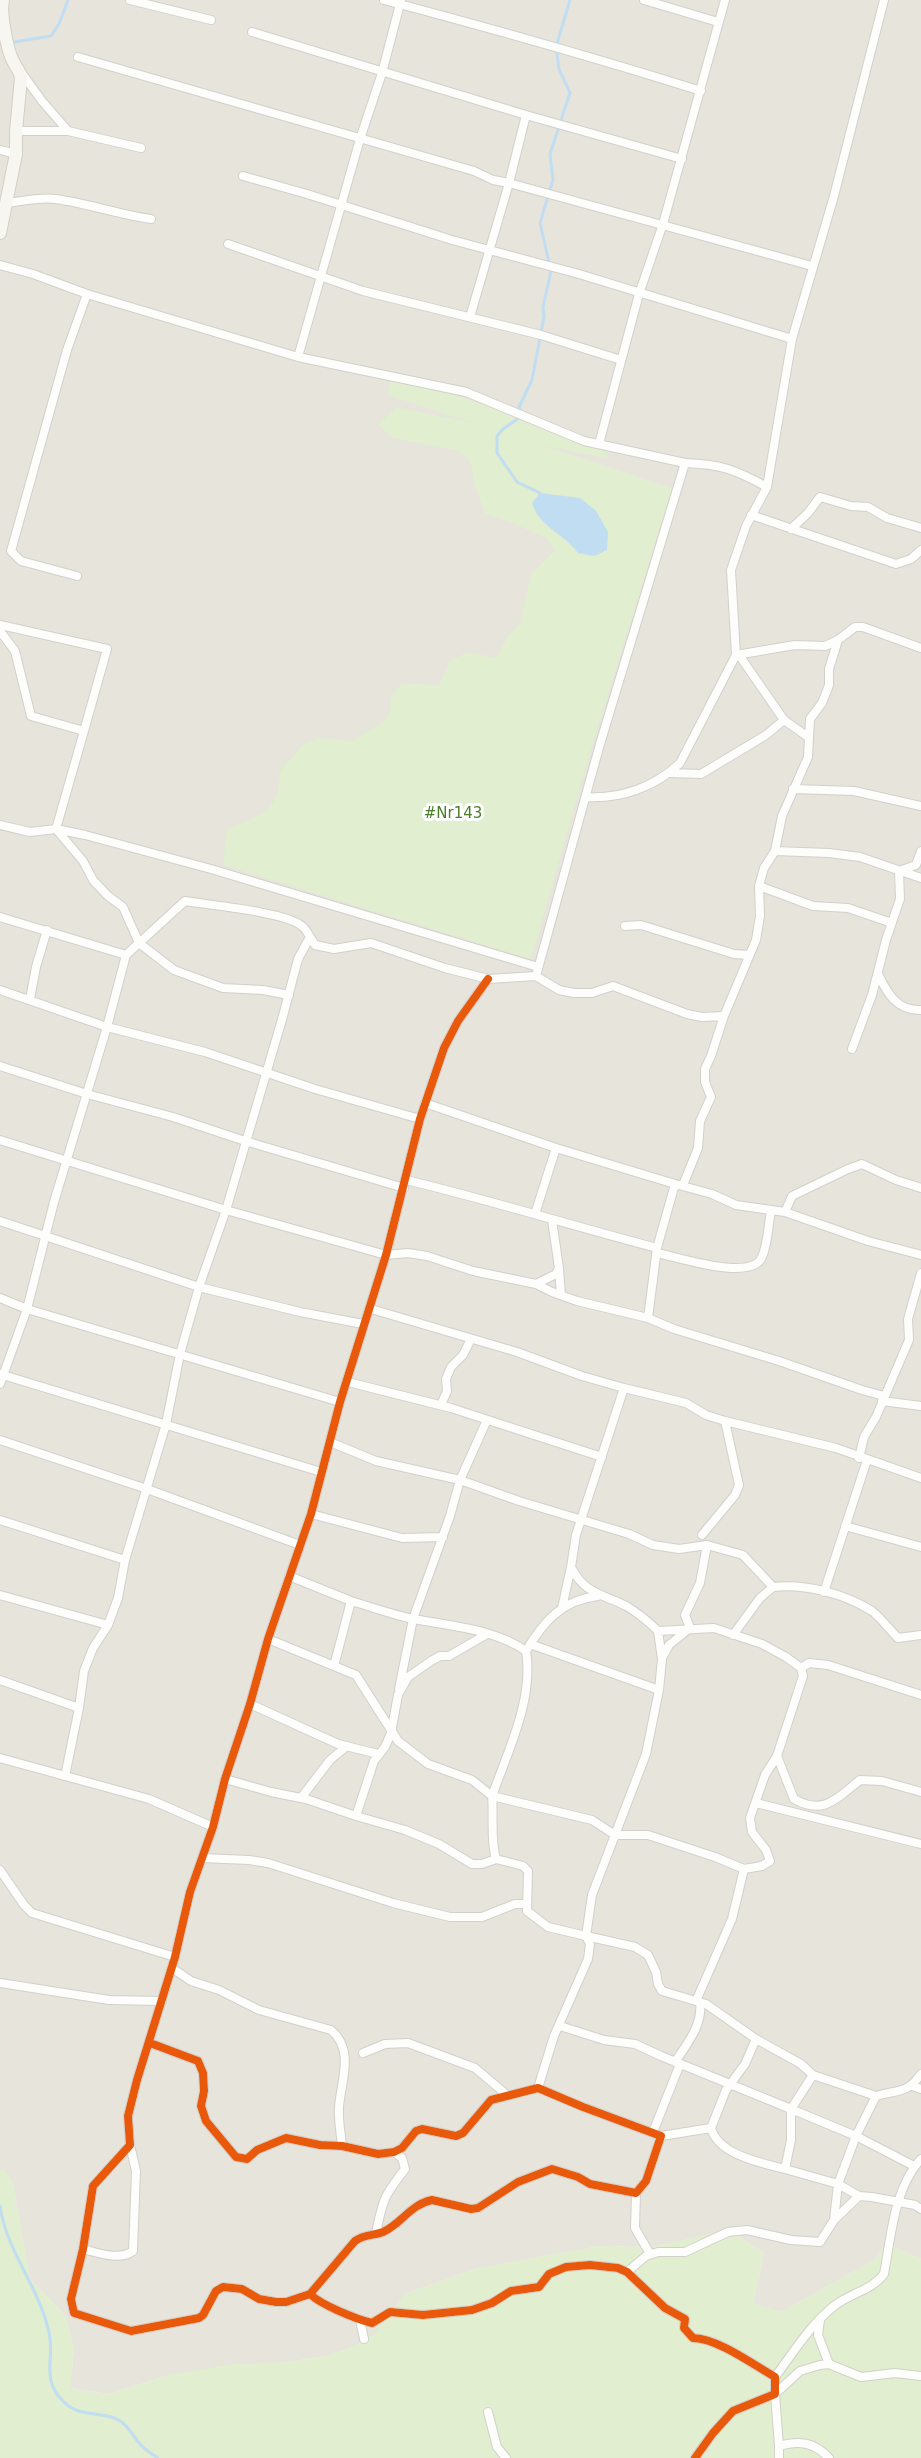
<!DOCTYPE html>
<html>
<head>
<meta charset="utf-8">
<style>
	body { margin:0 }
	canvas { display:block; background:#f4f2ee }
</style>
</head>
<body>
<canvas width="921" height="2458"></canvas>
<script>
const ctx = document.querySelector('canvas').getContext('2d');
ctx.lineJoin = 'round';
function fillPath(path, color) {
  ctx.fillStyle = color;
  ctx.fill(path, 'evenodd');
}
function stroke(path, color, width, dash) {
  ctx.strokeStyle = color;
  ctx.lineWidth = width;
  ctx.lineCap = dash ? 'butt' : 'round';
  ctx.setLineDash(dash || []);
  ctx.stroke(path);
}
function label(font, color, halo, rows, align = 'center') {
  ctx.font = font + ' "DejaVu Sans",sans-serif';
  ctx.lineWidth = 6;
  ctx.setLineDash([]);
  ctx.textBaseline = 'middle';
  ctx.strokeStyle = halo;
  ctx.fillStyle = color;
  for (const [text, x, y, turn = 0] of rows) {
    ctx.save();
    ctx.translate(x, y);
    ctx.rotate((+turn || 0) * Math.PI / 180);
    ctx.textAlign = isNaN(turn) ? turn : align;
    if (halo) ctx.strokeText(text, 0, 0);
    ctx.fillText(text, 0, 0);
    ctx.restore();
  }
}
fillPath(new Path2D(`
	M 0,0 L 921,0 L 921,2259 L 887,2244 L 874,2260 L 781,2312 L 753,2304 L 764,2253 L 728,2230 L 652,2247 L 599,2246 L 475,2269 L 405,2294 L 375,2334 L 352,2347 L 327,2356 L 286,2362 L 173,2374 L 108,2394 L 70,2388 L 74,2349 L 65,2315 L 30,2279 L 13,2184 L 4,2170 L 0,2169 Z`), '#e7e4dc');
fillPath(new Path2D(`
	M 390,381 L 432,388 L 485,405 L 609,450 L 606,458 L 545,446 L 672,488 L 591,749 L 531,959 L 223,865 L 227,830 C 257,816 282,811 279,772 L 305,743 L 319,738 L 352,741 L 383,722 L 390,714 L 391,696 L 402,683 L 439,685 L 449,662 L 467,652 L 496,658 L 508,636 L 520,623 L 531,574 L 555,550 L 546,538 L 508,521 L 485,514 L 475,486 L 470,460 L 459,451 L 393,438 L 378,425 L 396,407 L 474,423 L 387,395 Z
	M 0,2169 L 4,2169 L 13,2184 L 30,2279 L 65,2315 L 74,2349 L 70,2388 L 108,2394 L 173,2374 L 233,2364 L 286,2362 L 327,2356 L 352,2347 L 374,2334 L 405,2294 L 475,2269 L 599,2246 L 652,2247 L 727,2230 L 764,2253 L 753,2303 L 781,2312 L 874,2260 L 887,2244 L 921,2259 L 921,2458 L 0,2458 Z`), '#e1eecf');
fillPath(new Path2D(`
	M 540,493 L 580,498 L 596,511 L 608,532 L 607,550 L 594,556 L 578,553 C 565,534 539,527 532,503 Z`), '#c0ddf1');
stroke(new Path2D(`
	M 14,42 L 51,36 L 59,24 L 68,0
	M 540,493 L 517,482 L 497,453 L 497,436 L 503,429 L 523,415 L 519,407 L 532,380 L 544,317 L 543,307 L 551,271 L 540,223 L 553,180 L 550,154 L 570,93 L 559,69 L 556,47 L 570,0
	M 0,2206 C 6,2251 40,2288 49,2333 C 55,2360 40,2379 64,2402 C 78,2416 94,2412 111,2417 C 128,2422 130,2433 140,2444 C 145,2450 152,2454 158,2458`), '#c0ddf1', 3);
const street = new Path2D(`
	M 130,0 L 211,20
	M 384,0 C 490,28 596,58 701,91
	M 644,0 L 718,22
	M 78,57 L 474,171 L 493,180 L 509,183 L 526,115 L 252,32
	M 21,72 L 42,101 L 68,131
	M 526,115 L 682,159
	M 16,131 L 68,131 L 141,148
	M 0,150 L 16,154
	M 243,176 L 307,194 L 452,240 L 579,274 L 792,339
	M 3,206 L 8,203 C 23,201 40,197 55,199 C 88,203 119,215 151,219
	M 228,244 L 363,291 L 541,335 L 621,360
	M 0,265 L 33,274 L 87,294 L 298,357 L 466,392 L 584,441 L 685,463 L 600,744 L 536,976
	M 470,317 L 509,183 L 812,266
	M 298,357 L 360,139 L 382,73 L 401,0
	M 599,444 L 639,294 L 663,224 L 725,0
	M 685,463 C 721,464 736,470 767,487
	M 751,515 L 896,564 L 911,559 L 921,550
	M 791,529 L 808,513 L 820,497 L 851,506 L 868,507 L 887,518 L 921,528
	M 77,576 L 21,561 L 11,551 L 67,350 L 87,294
	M 0,625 L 107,649 L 84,731
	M 0,631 L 15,651 L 31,716 L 84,731 L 56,829 L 83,861 L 93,880 L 108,896 L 123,907 L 139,943 L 174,970 L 223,988 L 263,990 L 289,995
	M 736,655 L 795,645 L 825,646 L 838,640 L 855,627 L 863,627 L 921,648
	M 739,655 L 784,720 L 808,737
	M 670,773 L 701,774 L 766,735 L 784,720
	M 793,789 L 854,791 L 921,806
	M 587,797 C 621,799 655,787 680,763 L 736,655 L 731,570 L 746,526 L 767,487 L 792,339 L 834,196 L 884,0
	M 0,825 L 30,832 L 56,829 L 85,835 L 211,869 L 538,967
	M 775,851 L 829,853 L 860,857 L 921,878
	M 759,886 L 813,906 L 848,908 L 892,923
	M 0,917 L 126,955
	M 625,926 L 641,925 L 734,954 L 749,955
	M 878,974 C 887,993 897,1011 921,1010
	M 0,990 L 107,1027 L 205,1052 L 315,1089 L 420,1119
	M 30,999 L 36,967 L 47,930
	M 852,1049 L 872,995 L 886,940 L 900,899 L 899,871 L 916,865 L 921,851
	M 0,1066 L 87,1094 L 173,1117 L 245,1141 L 404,1188
	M 425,1103 L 556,1148
	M 0,1140 L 226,1210 L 386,1255 L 408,1253 L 427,1256 L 473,1271 L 536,1284 L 552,1292 L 577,1301 L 648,1318 L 674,1329 L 779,1361 L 862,1390 L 884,1396
	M 406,1180 C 490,1200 573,1226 657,1248
	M 675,1184 L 712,1194 L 736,1205 L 785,1212 L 868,1241 L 921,1255
	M 683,1185 L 698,1148 L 700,1121 L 711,1097 L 705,1082 L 705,1069 L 711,1056 L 724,1016
	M 785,1212 L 792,1196 L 848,1169 L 862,1164 L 896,1180 L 921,1188
	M 535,1214 L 556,1148 L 675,1184 L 657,1248 L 648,1318
	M 0,1221 L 199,1287 L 300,1312 L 363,1324
	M 657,1253 C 678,1257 752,1282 762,1257 C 768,1243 768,1226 771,1211
	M 559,1269 L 561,1295
	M 536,1284 L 556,1274 L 559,1268 L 552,1220
	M 0,1298 L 27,1309 L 340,1402
	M 371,1309 L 517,1352 L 582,1376 L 624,1388 L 576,1535 L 571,1567 C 585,1595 604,1594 628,1607 C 639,1614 649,1622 658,1631 L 662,1659 L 659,1690 L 646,1754 L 592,1895 L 586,1936 L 635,1947 L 648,1955 L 656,1972 L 658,1984 L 662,1991 L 706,2004 L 756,2039 L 801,2064 L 813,2075 L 876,2096 L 856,2136 L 838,2184 L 859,2196 L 872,2197 L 915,2205 L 921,2209
	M 0,1374 L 321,1472
	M 348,1382 L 451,1408 L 602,1457
	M 0,1384 L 27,1309 L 54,1202 L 107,1027 L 126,955 L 185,901 C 208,905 286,912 302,926 C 307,930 311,939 315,945 L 334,949 L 371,943 L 445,968 L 488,979 L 536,976 L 559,990 L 574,993 L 592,993 L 613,986 L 687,1014 L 702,1017 L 724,1016 L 756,940 L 760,916 L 759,886 L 764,868 L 775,851 L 782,816 L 808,757 L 810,719 L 822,703 L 829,685 L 829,669 L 838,640
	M 624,1388 L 686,1403 L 706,1415 L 725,1421 L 836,1448 L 921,1478
	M 882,1401 L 921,1406
	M 441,1405 L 447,1391 L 446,1379 L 451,1367 L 463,1355 L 471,1339
	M 0,1440 L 147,1489 L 300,1545
	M 330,1442 L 376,1461 L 460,1480 L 519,1501 L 629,1534 L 653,1545 L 679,1549 L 707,1545 L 743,1555 L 773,1587 C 805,1583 845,1594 872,1611 C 878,1615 891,1631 898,1638 L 921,1635
	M 859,1458 L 864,1437 L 876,1417 L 909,1340 L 908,1319 L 921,1273
	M 311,1514 L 402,1538 L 443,1537
	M 0,1520 L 125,1560
	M 845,1526 L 921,1547
	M 702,1535 L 735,1495 L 739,1485 L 725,1421
	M 289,1576 L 351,1601 L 334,1666 L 356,1675 L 398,1741 L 428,1764 L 472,1780 L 492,1796 C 494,1817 490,1838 496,1859 L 523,1866 L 528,1871 L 527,1911 L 548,1927 L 586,1936 L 590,1944 L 588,1959 L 554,2036 L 538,2088
	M 824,1592 L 867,1460
	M 0,1595 L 108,1625
	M 351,1601 C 372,1607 393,1615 414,1619 C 450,1626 495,1629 526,1651 C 543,1622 562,1600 598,1596
	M 562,1608 L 571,1567
	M 487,1634 L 449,1656 L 440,1656 L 431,1661 L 408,1677 L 398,1695 L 391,1733 L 385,1747 L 374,1761 L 356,1816 L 405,1830 L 439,1844 L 472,1864 L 482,1864 L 496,1859
	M 733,1635 L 760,1598 L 773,1587
	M 268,1639 L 334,1666
	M 530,1644 L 659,1690
	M 526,1651 C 534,1699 508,1751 492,1796 L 592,1820 L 615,1835 L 648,1835 L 715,1857 L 744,1869 L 762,1866 L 770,1861 L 766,1850 L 752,1832 L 750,1818 L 765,1775 L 777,1756 L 803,1676 L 801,1668 L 786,1657 L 762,1644 L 714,1628 L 658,1631
	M 662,1658 L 669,1645 L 690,1628 L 685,1615 L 700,1583 L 707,1545
	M 801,1668 L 809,1663 L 828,1665 L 921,1695
	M 0,1680 L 79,1708
	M 399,1689 L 413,1619 L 450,1516 L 460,1480 L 487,1420
	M 250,1704 L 338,1744 L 378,1754
	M 777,1756 L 794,1799 C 824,1816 837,1798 860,1780 L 882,1781 L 921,1792
	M 0,1758 L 149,1799 L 213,1827
	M 65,1776 L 79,1708 L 84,1671 L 93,1648 L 108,1625 L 118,1598 L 125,1560 L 166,1424 L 180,1354 L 199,1287 L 226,1210 L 283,1016 L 298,959 L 310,937
	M 225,1779 L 271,1792 L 306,1799 L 356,1816
	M 301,1798 L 330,1760 L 347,1746
	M 756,1803 L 921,1844
	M 202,1858 L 249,1860 L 268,1863 L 393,1903 L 450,1917 L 482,1917 L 515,1904 L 526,1904
	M 0,1870 L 24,1905 L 32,1913 L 175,1957
	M 172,1968 L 191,1981 L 219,1990 L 259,2010 L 331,2030 C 355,2050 341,2081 339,2107 C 338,2120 341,2134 342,2146
	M 0,1983 L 109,2000 L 162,2001
	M 696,2001 L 732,1919 L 744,1869
	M 560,2026 L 604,2040 L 635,2044 L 661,2056 L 791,2109 L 791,2140 L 785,2169 C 762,2163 718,2155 711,2128 L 661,2136
	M 150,2043 L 198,2061 L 203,2073 L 204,2091 L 201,2106 L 206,2121 L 236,2157 L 247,2159 L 257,2150 L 286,2138 L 320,2145 L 342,2146 L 378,2154 L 394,2152 L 402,2148 L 416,2131 L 422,2129 L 456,2136 L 463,2133 L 491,2100 L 538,2088 L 583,2107 L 661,2136 L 646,2181 L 636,2193 L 590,2184 L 578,2177 L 552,2169 L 518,2182 L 478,2208 L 471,2209 L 432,2200 C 411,2204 401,2224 383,2232 C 373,2236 364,2234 355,2241 L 310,2294 C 321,2305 356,2319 372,2323 L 390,2312 L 423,2315 L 472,2310 L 492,2303 L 511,2291 L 539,2287 L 549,2274 L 566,2267 L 590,2265 L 618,2268 L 627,2272 L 665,2308 L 685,2319 L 684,2328 L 693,2338 C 719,2339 752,2364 775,2377 L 775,2394 L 733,2411 L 713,2433 L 695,2458
	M 363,2053 L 385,2044 L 408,2043 L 475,2068 L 507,2095
	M 675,2062 C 687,2044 703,2025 700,2002
	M 813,2075 L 791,2109 L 856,2136 L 914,2166
	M 912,2086 L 921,2089
	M 876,2096 C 898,2089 906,2095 921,2074
	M 711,2128 L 726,2090 L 745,2064 L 756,2039
	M 653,2132 L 680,2064
	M 785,2169 L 838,2184 L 834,2220
	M 636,2193 L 635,2228 L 650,2254
	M 376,2233 C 383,2199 384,2196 405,2169 L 402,2158 L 394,2152
	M 83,2249 C 98,2253 120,2261 133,2251 L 136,2171 L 130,2145
	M 627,2272 L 646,2256 L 658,2252 L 685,2252 L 728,2232 L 747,2230 L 791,2240 L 820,2242 L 834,2220 L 859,2196
	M 310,2294 L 286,2302 L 276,2302 L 259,2299 L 242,2289 L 223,2287 L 216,2291 L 203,2315 L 199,2318 L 131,2331 L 74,2313 L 71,2299 L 83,2249 L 93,2186 L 130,2145 L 128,2116 L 137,2080 L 175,1957 L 190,1892 L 213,1827 L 225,1779 L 250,1704 L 268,1639 L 311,1514 L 340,1402 L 386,1255 L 420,1119 L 444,1048 L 458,1021 L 488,979
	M 360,2320 L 364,2339
	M 820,2320 L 818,2335 L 829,2364
	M 775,2377 C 793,2353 810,2325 834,2306 C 850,2293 871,2291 884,2274 C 891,2237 894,2188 921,2159
	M 488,2412 L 497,2447 L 506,2458
	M 779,2458 L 779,2446
	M 829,2458 C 814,2442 799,2440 779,2446 L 775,2394 L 800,2371 L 820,2365 L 829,2364 L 861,2377 L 895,2373 L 921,2376`);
const secondary = new Path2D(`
	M 0,233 L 16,154 L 16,131 L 21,78 C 20,70 16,68 13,61 C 7,50 0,12 3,0`);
stroke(street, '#d2d0cb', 10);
stroke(secondary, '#d3cfc5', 14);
stroke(street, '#fdfdfc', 8);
stroke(secondary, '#f7f6f1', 12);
stroke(new Path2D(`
	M 150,2043 L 198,2061 L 203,2073 L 204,2091 L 201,2106 L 206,2121 L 236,2157 L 247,2159 L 257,2150 L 286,2138 L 320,2145 L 342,2146 L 378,2154 L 394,2152 L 402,2148 L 416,2131 L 422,2129 L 456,2136 L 463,2133 L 491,2100 L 538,2088 L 583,2107 L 661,2136 L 646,2181 L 636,2193 L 590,2184 L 578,2177 L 552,2169 L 518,2182 L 478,2208 L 471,2209 L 432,2200 C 411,2204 401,2224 383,2232 C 373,2236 364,2234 355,2241 L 310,2294 C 321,2305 356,2319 372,2323 L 390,2312 L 423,2315 L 472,2310 L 492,2303 L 511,2291 L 539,2287 L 549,2274 L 566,2267 L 590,2265 L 618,2268 L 627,2272 L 665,2308 L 685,2319 L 684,2328 L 693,2338 C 719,2339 752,2364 775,2377 L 775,2394 L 733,2411 L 713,2433 L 695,2458
	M 310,2294 L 286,2302 L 276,2302 L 259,2299 L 242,2289 L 223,2287 L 216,2291 L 203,2315 L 199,2318 L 131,2331 L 74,2313 L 71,2299 L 83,2249 L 93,2186 L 130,2145 L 128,2116 L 137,2080 L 175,1957 L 190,1892 L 213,1827 L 225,1779 L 250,1704 L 268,1639 L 311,1514 L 340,1402 L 386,1255 L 420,1119 L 444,1048 L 458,1021 L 488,979`), '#e8590c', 8);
label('15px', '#4a7f2a', '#fff', [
	["#Nr143",453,814]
]);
</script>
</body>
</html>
